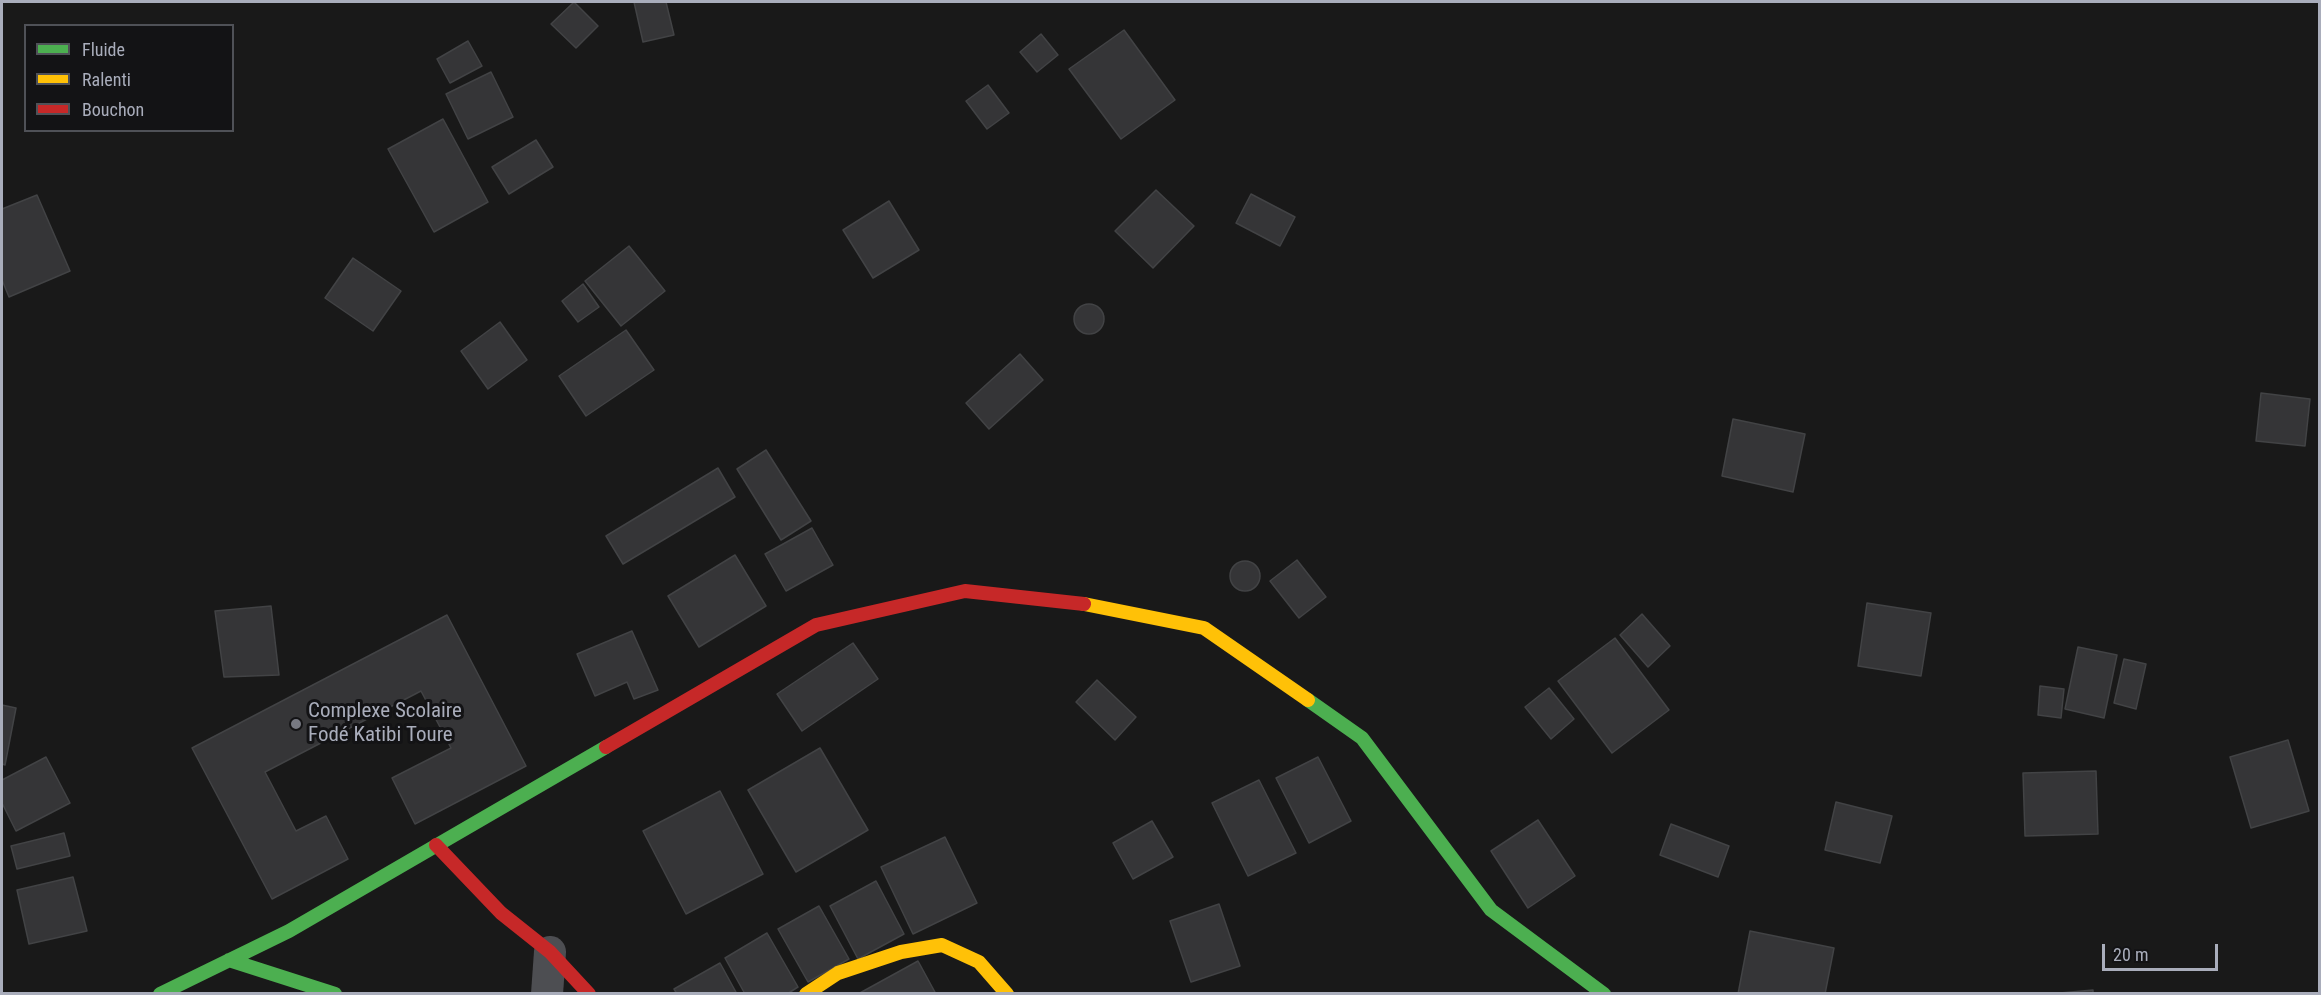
<!DOCTYPE html>
<html>
<head>
<meta charset="utf-8">
<style>
	body { margin:0 }
	#map { position:relative; width:2321px; height:995px; overflow:hidden; background:#191919; font-family:"Roboto Condensed",sans-serif }
	canvas { display:block }
	.frame { position:absolute; inset:0; border:3px solid #a9adbb; pointer-events:none }
	.legend { position:absolute; left:24px; top:24px; width:210px; height:108px; box-sizing:border-box; background:#131315; border:2px solid #4f5157; margin:0; padding:8px 10px; list-style:none; font-size:18px; color:#a9adbb }
	.legend li { display:flex; align-items:center; gap:12px; height:30px }
	.legend b { width:30px; border:2px solid #4f5157 }
	.scale { position:absolute; left:2102px; top:944px; width:116px; height:27px; box-sizing:border-box; border:3px solid #a9adbb; border-top:0; padding-left:8px; font-size:18px; line-height:21px; white-space:nowrap; color:#a9adbb; -webkit-text-stroke:4px #131315; paint-order:stroke }
</style>
</head>
<body>
<div id="map">
<canvas width="2321" height="995"></canvas>
<div class="frame"></div>
<ul class="legend">
<li><b style="height:8px;background:#4caf50"></b>Fluide</li>
<li><b style="height:8px;background:#ffc107"></b>Ralenti</li>
<li><b style="height:8px;background:#c62828"></b>Bouchon</li>
</ul>
<div class="scale">20 m</div>
</div>
<script>
const ctx = document.querySelector('canvas').getContext('2d');
ctx.lineJoin = 'round';
function fillPath(path, color) {
  ctx.fillStyle = color;
  ctx.fill(path, 'evenodd');
}
function stroke(path, color, width, dash) {
  ctx.strokeStyle = color;
  ctx.lineWidth = width;
  ctx.lineCap = dash ? 'butt' : 'round';
  ctx.setLineDash(dash || []);
  ctx.stroke(path);
}
function label(font, color, halo, rows, align = 'center') {
  ctx.font = font + ' "Roboto Condensed",sans-serif';
  ctx.lineWidth = 6;
  ctx.setLineDash([]);
  ctx.textBaseline = 'middle';
  ctx.strokeStyle = halo;
  ctx.fillStyle = color;
  for (const [text, x, y, turn = 0] of rows) {
    ctx.save();
    ctx.translate(x, y);
    ctx.rotate((+turn || 0) * Math.PI / 180);
    ctx.textAlign = isNaN(turn) ? turn : align;
    if (halo) ctx.strokeText(text, 0, 0);
    ctx.fillText(text, 0, 0);
    ctx.restore();
  }
}
const building = new Path2D(`
	M 574,2 L 598,26 L 576,48 L 551,24 Z
	M 634,2 L 666,2 L 674,35 L 643,42 Z
	M 1124,30 L 1175,100 L 1121,139 L 1069,69 Z
	M 1041,34 L 1058,55 L 1037,72 L 1020,52 Z
	M 468,41 L 482,66 L 450,83 L 437,59 Z
	M 491,72 L 513,117 L 468,139 L 446,94 Z
	M 988,85 L 1009,113 L 987,129 L 966,101 Z
	M 443,119 L 488,202 L 434,232 L 388,149 Z
	M 536,140 L 553,167 L 509,194 L 492,167 Z
	M 1156,190 L 1194,226 L 1153,268 L 1115,231 Z
	M 1251,194 L 1295,217 L 1280,246 L 1236,223 Z
	M 37,195 L 70,271 L 9,297 L 2,280 L 2,209 Z
	M 889,201 L 919,250 L 873,278 L 843,230 Z
	M 629,246 L 665,291 L 621,326 L 585,281 Z
	M 353,258 L 401,291 L 373,331 L 325,298 Z
	M 583,284 L 599,307 L 578,322 L 562,301 Z
	M1074 319a15 15 0 1 1 30 0a15 15 0 1 1-30 0Z
	M 500,322 L 527,360 L 488,389 L 461,351 Z
	M 626,330 L 654,370 L 586,416 L 559,376 Z
	M 1020,354 L 1043,380 L 989,429 L 966,403 Z
	M 2261,393 L 2310,399 L 2305,446 L 2256,441 Z
	M 1733,419 L 1805,434 L 1793,492 L 1722,476 Z
	M 766,450 L 811,521 L 781,540 L 737,469 Z
	M 718,468 L 735,497 L 623,564 L 606,536 Z
	M 812,528 L 833,565 L 786,591 L 765,554 Z
	M 735,555 L 766,606 L 699,647 L 668,596 Z
	M 1297,560 L 1326,597 L 1299,618 L 1270,581 Z
	M1230 576a15 15 0 1 1 30 0a15 15 0 1 1-30 0Z
	M 1867,603 L 1931,613 L 1921,676 L 1858,666 Z
	M 271,606 L 279,675 L 224,677 L 215,611 Z
	M 1642,614 L 1670,646 L 1648,667 L 1620,635 Z
	M 447,615 L 526,766 L 415,824 L 392,778 L 451,748 L 421,691 L 265,772 L 296,831 L 326,816 L 348,859 L 272,899 L 192,748 Z
	M 632,631 L 658,690 L 634,699 L 627,682 L 595,696 L 577,654 Z
	M 1615,638 L 1669,710 L 1612,753 L 1558,681 Z
	M 853,643 L 878,679 L 802,731 L 777,694 Z
	M 2078,647 L 2117,655 L 2104,718 L 2065,709 Z
	M 2124,659 L 2146,664 L 2136,709 L 2114,703 Z
	M 1097,680 L 1136,717 L 1115,740 L 1076,702 Z
	M 2040,686 L 2064,689 L 2061,718 L 2038,715 Z
	M 1549,688 L 1574,719 L 1551,739 L 1525,707 Z
	M 2,705 L 16,708 L 5,765 L 2,764 Z
	M 2288,740 L 2309,811 L 2251,828 L 2230,757 Z
	M 820,748 L 868,830 L 796,872 L 748,790 Z
	M 46,757 L 70,803 L 16,831 L 2,803 L 2,780 Z
	M 1318,757 L 1351,821 L 1309,843 L 1276,778 Z
	M 2096,771 L 2098,834 L 2025,836 L 2023,773 Z
	M 1259,780 L 1296,853 L 1248,876 L 1212,803 Z
	M 720,791 L 763,874 L 686,914 L 643,831 Z
	M 1836,802 L 1892,816 L 1880,863 L 1825,850 Z
	M 1538,820 L 1575,876 L 1528,908 L 1491,851 Z
	M 1152,821 L 1173,857 L 1133,879 L 1113,843 Z
	M 1671,824 L 1729,846 L 1718,877 L 1660,855 Z
	M 64,833 L 70,856 L 17,869 L 11,846 Z
	M 945,837 L 977,903 L 913,934 L 881,867 Z
	M 73,877 L 87,931 L 29,944 L 17,890 Z
	M 876,881 L 904,934 L 858,959 L 830,906 Z
	M 1219,904 L 1240,966 L 1191,982 L 1170,921 Z
	M 819,906 L 849,959 L 808,982 L 778,929 Z
	M 1750,931 L 1834,948 L 1825,994 L 1738,994 Z
	M 767,933 L 798,987 L 787,994 L 745,994 L 725,958 Z
	M 918,961 L 936,994 L 858,994 Z
	M 720,963 L 737,994 L 677,994 L 674,989 Z
	M 2093,990 L 2093,994 L 2049,994 Z`);
fillPath(building, '#353537');
stroke(building, '#424345', 1.5);
stroke(new Path2D(`
	M 547,994 L 550,952`), '#4d4e52', 32);
stroke(new Path2D(`
	M 1308,700 L 1362,738 L 1491,910 L 1604,994
	M 229,960 L 335,994
	M 160,994 L 289,931 L 606,747`), '#4caf50', 14);
stroke(new Path2D(`
	M 1084,604 L 1204,628 L 1308,700
	M 806,994 L 838,973 L 901,952 L 942,945 L 979,962 L 1007,994`), '#ffc107', 14);
stroke(new Path2D(`
	M 606,747 L 816,625 L 965,591 L 1084,604
	M 436,845 L 501,913 L 550,952 L 589,994`), '#c62828', 14);
for (const [x, y, r, color] of [
	[296,724,6,"#777982"]
]) {
  const dot = new Path2D();
  dot.arc(x, y, r, 0, 2 * Math.PI);
  ctx.fillStyle = color;
  ctx.fill(dot);
  stroke(dot, '#131315', 2);
}
label('21px', '#a9adbb', '#131315', [
	["Complexe Scolaire",308,712],
	["Fodé Katibi Toure",308,736]
], 'left');
</script>
</body>
</html>
